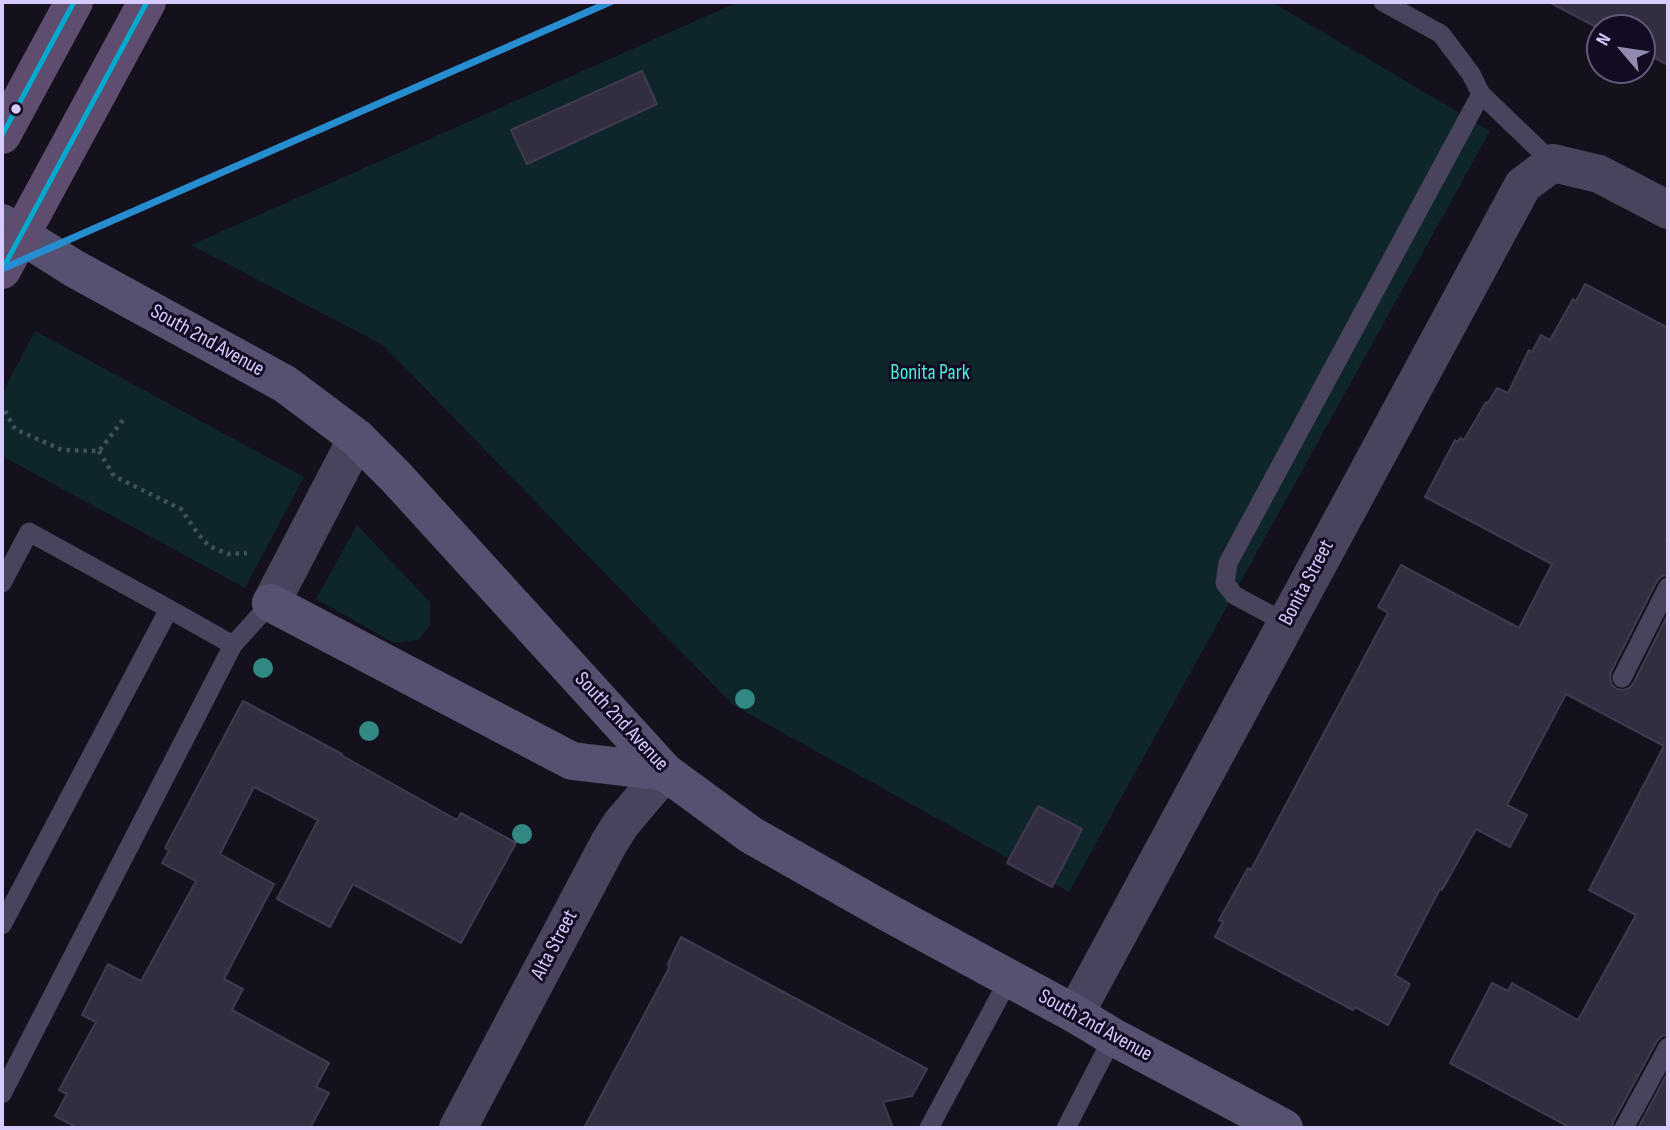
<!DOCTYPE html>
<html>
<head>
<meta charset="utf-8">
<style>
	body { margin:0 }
	#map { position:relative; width:1670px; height:1130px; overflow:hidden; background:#14101c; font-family:"Sofia Sans Condensed",sans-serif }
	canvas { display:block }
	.frame { position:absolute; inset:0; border:4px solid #d8cbff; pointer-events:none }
	.north { position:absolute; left:1586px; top:14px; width:70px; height:70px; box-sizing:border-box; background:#120b21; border:2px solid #61587a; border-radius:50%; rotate:299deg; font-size:19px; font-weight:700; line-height:28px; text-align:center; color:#d8cbff }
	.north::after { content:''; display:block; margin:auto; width:24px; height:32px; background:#938ab0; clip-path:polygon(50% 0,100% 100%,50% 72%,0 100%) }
</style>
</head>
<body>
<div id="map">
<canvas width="1670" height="1130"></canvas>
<div class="frame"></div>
<div class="north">N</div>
</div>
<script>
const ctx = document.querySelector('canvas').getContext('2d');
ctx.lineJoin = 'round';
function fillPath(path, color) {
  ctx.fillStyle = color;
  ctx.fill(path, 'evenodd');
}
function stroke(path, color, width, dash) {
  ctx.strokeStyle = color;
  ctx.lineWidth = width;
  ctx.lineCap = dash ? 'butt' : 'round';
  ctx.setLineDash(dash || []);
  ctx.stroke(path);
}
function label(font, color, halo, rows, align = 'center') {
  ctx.font = font + ' "Sofia Sans Condensed",sans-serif';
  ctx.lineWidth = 6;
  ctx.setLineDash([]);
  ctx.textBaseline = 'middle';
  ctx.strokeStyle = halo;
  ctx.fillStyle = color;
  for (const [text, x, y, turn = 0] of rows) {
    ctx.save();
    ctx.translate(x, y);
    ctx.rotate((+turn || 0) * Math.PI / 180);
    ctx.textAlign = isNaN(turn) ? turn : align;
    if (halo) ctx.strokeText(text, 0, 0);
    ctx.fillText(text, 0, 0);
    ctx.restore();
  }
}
fillPath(new Path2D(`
	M 738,2 L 1272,2 L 1490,131 L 1069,892 L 733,705 L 383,345 L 191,245 Z
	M 35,331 L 304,477 L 245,588 L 2,456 L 2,394 Z
	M 357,525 L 430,602 L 430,626 L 418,640 L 394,643 L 316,599 Z`), '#0e262a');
const building = new Path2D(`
	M 1549,2 L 1668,2 L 1668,65 L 1642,51 L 1642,28 L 1600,29 Z
	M 642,71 L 657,104 L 527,164 L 511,130 Z
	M 1585,284 L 1668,328 L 1668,533 L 1666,540 L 1668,541 L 1668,575 L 1662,576 L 1657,581 L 1611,672 L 1610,678 L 1612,685 L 1617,689 L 1623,690 L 1629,688 L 1633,684 L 1668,614 L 1668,1035 L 1662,1036 L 1657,1041 L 1613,1122 L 1612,1128 L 1571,1128 L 1450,1063 L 1492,983 L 1508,991 L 1512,983 L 1578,1020 L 1636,915 L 1589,890 L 1664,746 L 1566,694 L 1507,805 L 1527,815 L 1510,847 L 1476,829 L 1442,890 L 1440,889 L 1395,975 L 1410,984 L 1388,1025 L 1355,1007 L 1353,1010 L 1215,937 L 1223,922 L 1219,920 L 1248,868 L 1251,870 L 1388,613 L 1378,607 L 1401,565 L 1519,628 L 1552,564 L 1425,497 L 1455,440 L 1458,442 L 1460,438 L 1464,440 L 1486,402 L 1488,403 L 1497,388 L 1508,393 L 1529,350 L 1532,352 L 1541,335 L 1550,340 L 1573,299 L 1576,301 Z
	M 243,701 L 342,754 L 341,755 L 457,820 L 461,813 L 516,843 L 461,943 L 353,884 L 330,927 L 277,899 L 318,820 L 254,787 L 220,854 L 274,884 L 224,979 L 243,989 L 232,1010 L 329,1063 L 316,1087 L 329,1093 L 310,1128 L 78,1128 L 55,1116 L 67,1094 L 59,1090 L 96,1022 L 82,1015 L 108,964 L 141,981 L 196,881 L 162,863 L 169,851 L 165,848 Z
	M 1038,806 L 1082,829 L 1052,887 L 1007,863 Z
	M 681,937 L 927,1069 L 912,1096 L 883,1102 L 893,1128 L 584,1128 L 669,968 L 668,964 Z
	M 1668,1072 L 1668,1128 L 1638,1128 Z`);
fillPath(building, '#322d3f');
stroke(building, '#413951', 2);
stroke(new Path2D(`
	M 5,411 L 15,429 L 62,450 L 99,451 L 123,420
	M 99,451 L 114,476 L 181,509 L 198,534 L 209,546 L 228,554 L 247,553`), '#434e60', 4.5, [3.5, 5]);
stroke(new Path2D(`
	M 1383,2 L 1441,34 L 1471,74 L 1481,94 L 1553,163
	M 2,583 L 29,532 L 169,609 L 2,925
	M 169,609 L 233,645
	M 1286,623 L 1234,595 L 1225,583 L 1228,563 L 1481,94
	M 1622,678 L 1668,587
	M 2,1094 L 233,645 L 271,603
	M 929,1128 L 1009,979
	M 1066,1128 L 1113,1037
	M 1624,1128 L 1668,1047`), '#49435e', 19);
stroke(new Path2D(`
	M 271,603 L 357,438
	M 1075,1014 L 1523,185 L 1553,163 L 1599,174 L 1668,210
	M 458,1128 L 609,843 L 621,824 L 665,772`), '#49435e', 38);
stroke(new Path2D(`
	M 2,223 L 75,269 L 285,384 L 357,438 L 396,477 L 665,772 L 751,835 L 885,911 L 1075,1014 L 1113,1037 L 1284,1128
	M 271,603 L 572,761 L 665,772`), '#565170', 38);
stroke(new Path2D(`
	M 2,135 L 74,2
	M 2,270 L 147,2`), '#5f4d6f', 38);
stroke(new Path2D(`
	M 2,135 L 74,2
	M 2,270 L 147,2`), '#00a9ce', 5);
stroke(new Path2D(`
	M 2,269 L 610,2`), '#268dd0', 7);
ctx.fillStyle = '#328984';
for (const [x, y] of [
	[263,668],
	[745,699],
	[369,731],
	[522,834]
]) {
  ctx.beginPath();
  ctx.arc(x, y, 10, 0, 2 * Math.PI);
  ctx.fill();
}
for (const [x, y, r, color] of [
	[16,109,6,"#d8cbff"]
]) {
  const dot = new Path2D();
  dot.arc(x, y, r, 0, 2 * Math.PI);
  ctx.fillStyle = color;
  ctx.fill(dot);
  stroke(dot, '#120b21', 2.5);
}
label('21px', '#d8cbff', '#120b21', [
	["South 2nd Avenue",207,341,29],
	["Bonita Street",1307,583,-62],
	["South 2nd Avenue",621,722,47],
	["Alta Street",555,945,-62],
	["South 2nd Avenue",1095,1026,29]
]);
label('21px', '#4aecda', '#120b21', [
	["Bonita Park",930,374]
]);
</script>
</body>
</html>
